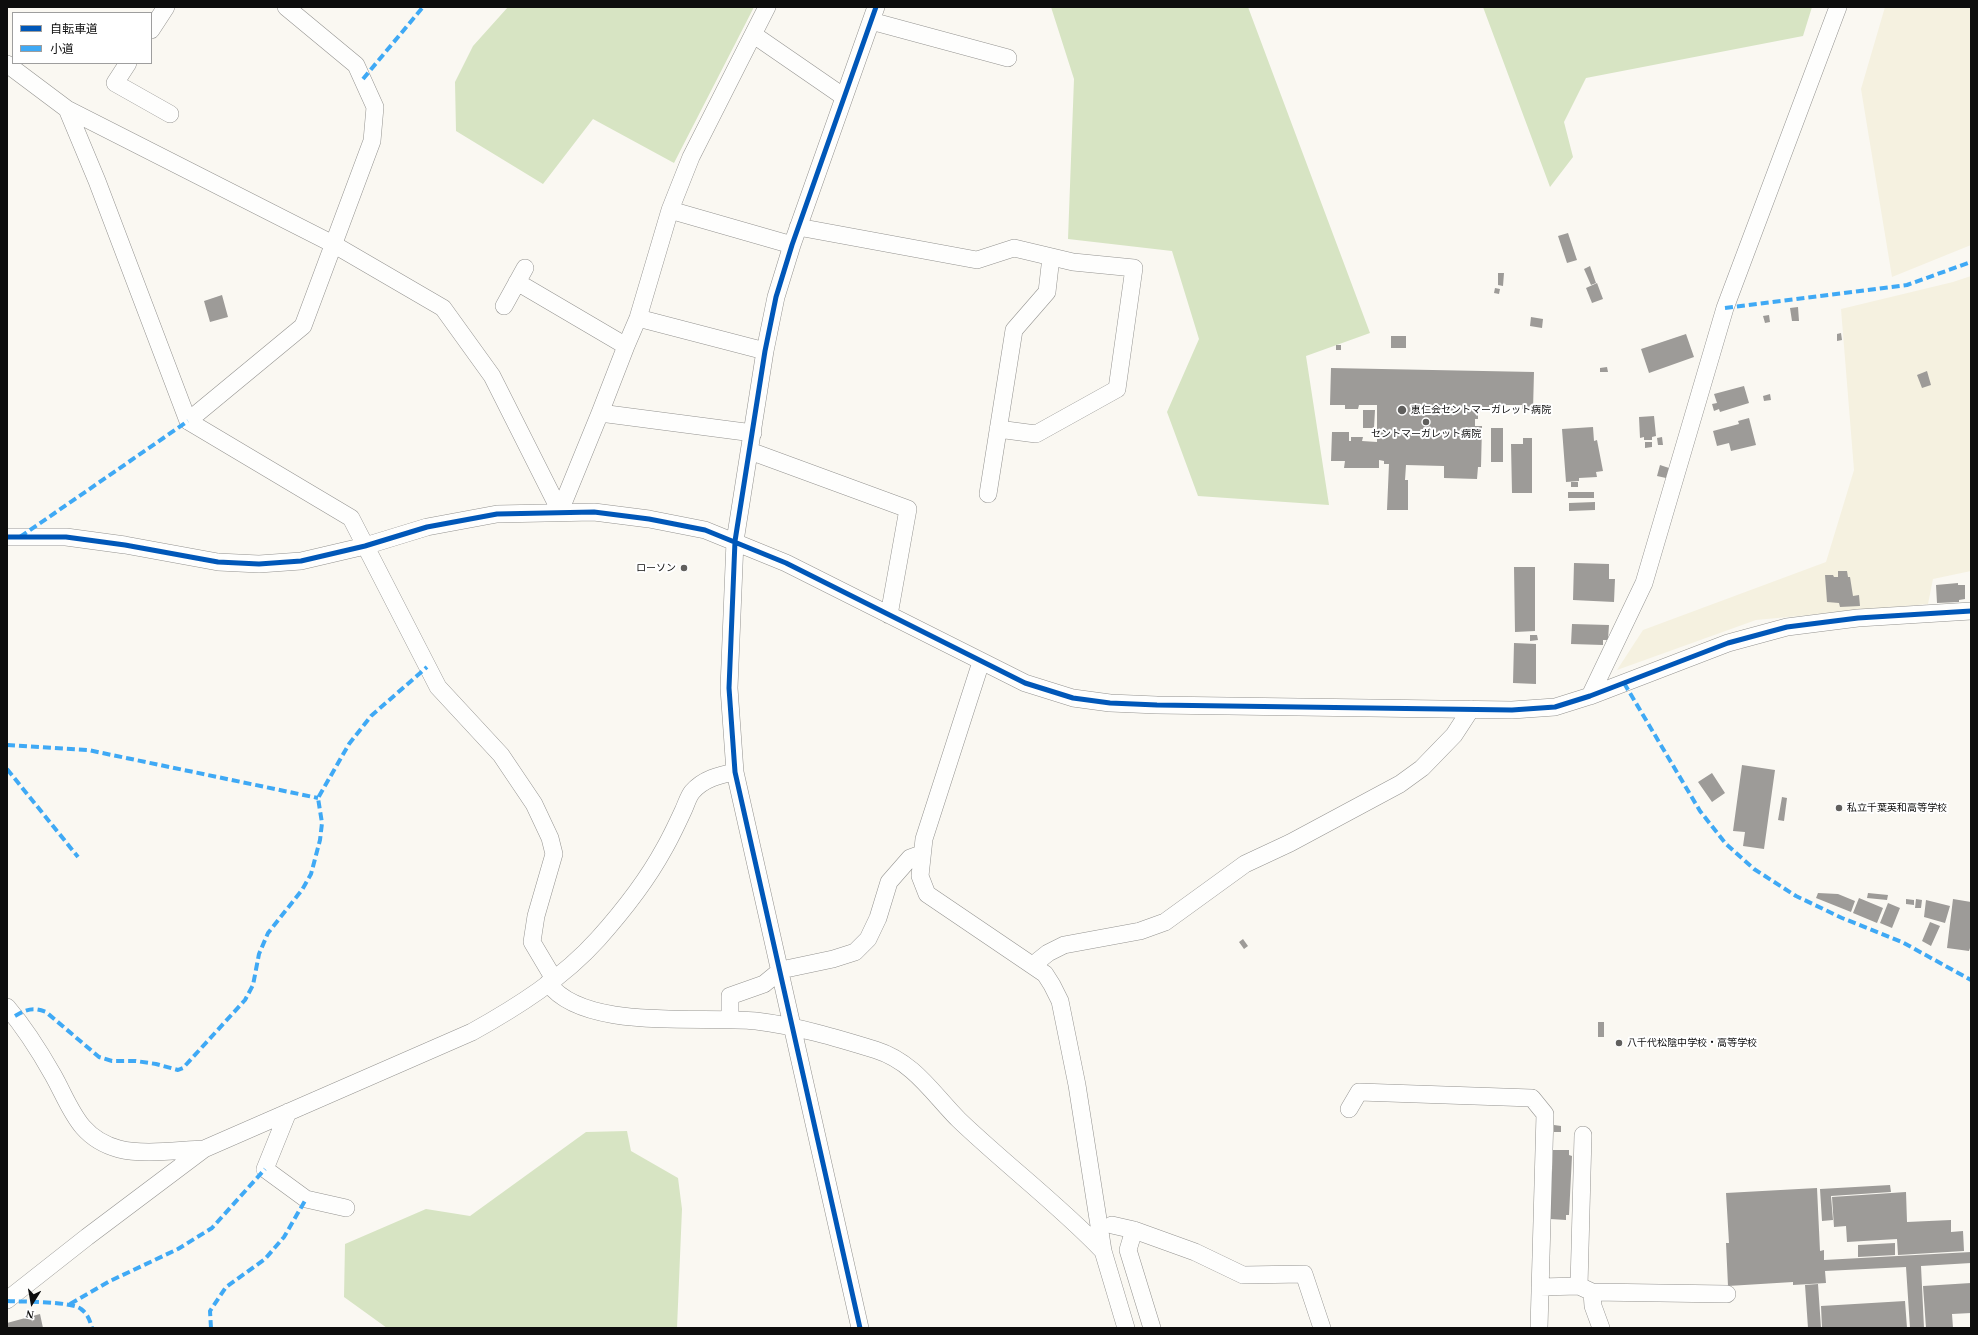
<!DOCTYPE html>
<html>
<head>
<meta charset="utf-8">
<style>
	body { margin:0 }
	#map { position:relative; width:1978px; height:1335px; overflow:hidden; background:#faf8f2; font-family:"Times New Roman","Noto Sans JP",serif }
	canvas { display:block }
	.frame { position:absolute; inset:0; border:8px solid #0d0d0d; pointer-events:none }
	.legend { position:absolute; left:12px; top:12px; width:140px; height:52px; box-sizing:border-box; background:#fff; border:1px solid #9e9e9e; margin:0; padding:5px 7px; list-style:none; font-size:12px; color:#0d0d0d }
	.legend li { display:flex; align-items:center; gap:8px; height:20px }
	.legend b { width:20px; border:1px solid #9e9e9e }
	.north { position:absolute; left:12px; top:1283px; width:40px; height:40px; -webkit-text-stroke:3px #fff; paint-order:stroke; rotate:191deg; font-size:11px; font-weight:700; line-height:16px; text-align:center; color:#0d0d0d }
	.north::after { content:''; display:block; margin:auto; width:14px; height:18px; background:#0d0d0d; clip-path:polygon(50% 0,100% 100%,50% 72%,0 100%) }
</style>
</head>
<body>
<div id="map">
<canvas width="1978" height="1335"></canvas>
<div class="frame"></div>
<ul class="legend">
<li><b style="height:5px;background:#0057b8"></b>自転車道</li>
<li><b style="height:5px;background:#3fa9f5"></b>小道</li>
</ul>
<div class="north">N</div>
</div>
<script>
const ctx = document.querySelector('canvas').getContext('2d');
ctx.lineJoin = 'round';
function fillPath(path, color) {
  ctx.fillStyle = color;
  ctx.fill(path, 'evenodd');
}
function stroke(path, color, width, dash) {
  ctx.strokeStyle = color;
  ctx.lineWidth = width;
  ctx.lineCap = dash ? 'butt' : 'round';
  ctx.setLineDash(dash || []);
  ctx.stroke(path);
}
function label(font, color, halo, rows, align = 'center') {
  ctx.font = font + ' "Times New Roman","Noto Sans JP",serif';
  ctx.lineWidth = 4;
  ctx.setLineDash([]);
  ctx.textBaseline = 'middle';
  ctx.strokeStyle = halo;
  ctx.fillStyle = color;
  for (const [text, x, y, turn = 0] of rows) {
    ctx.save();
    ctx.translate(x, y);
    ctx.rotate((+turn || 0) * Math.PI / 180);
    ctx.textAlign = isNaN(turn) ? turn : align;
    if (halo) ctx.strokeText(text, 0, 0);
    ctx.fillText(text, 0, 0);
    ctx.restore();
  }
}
fillPath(new Path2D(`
	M 1885,7 L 1971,7 L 1971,245 L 1892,277 L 1861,89 Z
	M 1971,276 L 1971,571 L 1933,579 L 1928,604 L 1756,620 L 1617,670 L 1643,630 L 1826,562 L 1854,470 L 1841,309 L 1953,282 Z`), '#f5f1e0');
fillPath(new Path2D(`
	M 508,7 L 754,7 L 674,163 L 593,119 L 543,184 L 456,131 L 455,82 L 473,46 Z
	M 1051,7 L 1248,7 L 1370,333 L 1306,356 L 1329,505 L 1198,496 L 1167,412 L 1199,339 L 1172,251 L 1068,239 L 1074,79 Z
	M 1483,7 L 1812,7 L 1803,36 L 1586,78 L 1564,122 L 1573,157 L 1550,187 Z
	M 627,1131 L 631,1151 L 678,1178 L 682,1209 L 677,1328 L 387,1328 L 344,1297 L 345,1244 L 426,1209 L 470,1216 L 586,1132 Z`), '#d7e4c3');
fillPath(new Path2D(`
	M 1568,233 L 1577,260 L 1567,263 L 1558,236 Z
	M 1590,266 L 1596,283 L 1591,285 L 1584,269 Z
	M 1498,273 L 1504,273 L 1503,286 L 1498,285 Z
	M 1597,283 L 1603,299 L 1592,303 L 1586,288 Z
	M 1495,288 L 1500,289 L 1499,294 L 1494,293 Z
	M 222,295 L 228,317 L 210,322 L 204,301 Z
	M 1798,307 L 1799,321 L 1792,321 L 1790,308 Z
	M 1769,315 L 1770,322 L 1765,323 L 1763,316 Z
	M 1531,317 L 1543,319 L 1542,328 L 1530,326 Z
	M 1841,333 L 1842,340 L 1837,341 L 1837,334 Z
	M 1686,334 L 1694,357 L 1649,373 L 1641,349 Z
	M 1391,336 L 1406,336 L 1406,348 L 1391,348 Z
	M 1336,345 L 1341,345 L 1341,350 L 1336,350 Z
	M 1607,367 L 1608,372 L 1600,372 L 1600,368 Z
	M 1331,368 L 1534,372 L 1533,410 L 1522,409 L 1522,405 L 1489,405 L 1489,410 L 1478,409 L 1478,419 L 1475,419 L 1475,426 L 1482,426 L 1481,467 L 1478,467 L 1477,479 L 1444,478 L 1444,466 L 1406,465 L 1405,480 L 1408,480 L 1408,510 L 1387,510 L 1389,464 L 1384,464 L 1384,461 L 1379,460 L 1379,468 L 1344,468 L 1345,461 L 1331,461 L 1332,432 L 1349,432 L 1349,441 L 1351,441 L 1351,437 L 1363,437 L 1362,441 L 1377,442 L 1377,405 L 1359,405 L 1358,409 L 1345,409 L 1345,405 L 1330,405 Z
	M 1927,371 L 1931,385 L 1922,388 L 1917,375 Z
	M 1744,386 L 1749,403 L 1720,412 L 1719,409 L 1714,411 L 1712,404 L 1717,403 L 1714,394 Z
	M 1770,394 L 1771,400 L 1764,401 L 1763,396 Z
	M 1363,410 L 1375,410 L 1374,428 L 1363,428 Z
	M 1654,416 L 1656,436 L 1652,437 L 1652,440 L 1644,440 L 1644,437 L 1640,438 L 1639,417 Z
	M 1749,418 L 1756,445 L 1731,451 L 1729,443 L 1717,446 L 1713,431 L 1739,424 L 1738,421 Z
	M 1593,427 L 1594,441 L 1597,440 L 1603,471 L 1596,472 L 1597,477 L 1579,478 L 1579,481 L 1566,482 L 1562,429 Z
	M 1491,428 L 1503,428 L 1503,462 L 1491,462 Z
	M 1662,437 L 1663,445 L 1658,445 L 1657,438 Z
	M 1523,438 L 1532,438 L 1532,493 L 1512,493 L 1511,444 L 1523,444 Z
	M 1645,442 L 1652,442 L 1652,447 L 1645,448 Z
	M 1660,465 L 1669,468 L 1666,478 L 1657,476 Z
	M 1571,482 L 1578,482 L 1578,487 L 1571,487 Z
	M 1568,492 L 1594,492 L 1594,498 L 1568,498 Z
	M 1595,502 L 1595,510 L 1569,511 L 1569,503 Z
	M 1574,563 L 1609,564 L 1609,579 L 1615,579 L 1614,602 L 1573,600 Z
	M 1514,567 L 1535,567 L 1535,631 L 1515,632 Z
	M 1838,571 L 1847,571 L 1848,577 L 1850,577 L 1853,596 L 1859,595 L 1860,606 L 1840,607 L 1839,603 L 1827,602 L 1825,575 L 1833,575 L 1834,577 L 1838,577 Z
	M 1958,583 L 1958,585 L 1965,585 L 1965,599 L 1959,600 L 1959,602 L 1937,603 L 1936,585 Z
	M 1572,624 L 1609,625 L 1608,640 L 1603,640 L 1603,645 L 1571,644 Z
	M 1530,635 L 1537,635 L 1538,640 L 1530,641 Z
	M 1514,643 L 1536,644 L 1536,684 L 1513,683 Z
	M 1742,765 L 1775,770 L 1764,849 L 1743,846 L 1745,832 L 1733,831 Z
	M 1712,773 L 1725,793 L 1712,802 L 1698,782 Z
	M 1782,797 L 1787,798 L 1784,821 L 1778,820 Z
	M 1818,893 L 1838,894 L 1855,901 L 1851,912 L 1816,898 Z
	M 1868,893 L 1888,895 L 1887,900 L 1867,898 Z
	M 1859,898 L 1883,908 L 1877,923 L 1853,913 Z
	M 1906,899 L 1914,900 L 1914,905 L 1906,904 Z
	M 1916,899 L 1922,900 L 1921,908 L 1915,908 Z
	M 1953,899 L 1971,902 L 1971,945 L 1969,951 L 1947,948 Z
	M 1926,900 L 1950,906 L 1945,923 L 1924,917 Z
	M 1888,903 L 1900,908 L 1892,928 L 1880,923 Z
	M 1930,922 L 1940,926 L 1931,946 L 1922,941 Z
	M 1243,939 L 1248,946 L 1244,949 L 1239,942 Z
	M 1598,1022 L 1604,1022 L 1604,1037 L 1598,1037 Z
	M 1554,1125 L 1561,1126 L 1561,1132 L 1554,1132 Z
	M 1553,1150 L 1569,1150 L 1569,1155 L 1572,1156 L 1569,1215 L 1566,1215 L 1566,1220 L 1550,1219 Z
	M 1890,1185 L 1891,1192 L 1831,1196 L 1833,1220 L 1822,1221 L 1820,1189 Z
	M 1817,1188 L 1820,1251 L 1824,1250 L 1824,1260 L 1971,1252 L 1971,1263 L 1921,1266 L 1924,1328 L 1910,1328 L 1906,1267 L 1825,1271 L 1826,1283 L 1793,1285 L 1793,1282 L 1728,1286 L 1726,1243 L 1729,1243 L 1726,1193 Z
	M 1906,1192 L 1907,1222 L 1951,1220 L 1951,1232 L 1963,1231 L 1964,1251 L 1898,1255 L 1897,1239 L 1847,1242 L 1846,1226 L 1834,1227 L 1832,1197 Z
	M 1895,1243 L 1895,1255 L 1858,1257 L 1858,1245 Z
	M 1971,1283 L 1971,1313 L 1952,1314 L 1953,1328 L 1926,1328 L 1923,1286 Z
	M 1818,1284 L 1821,1328 L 1808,1328 L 1805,1285 Z
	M 1905,1301 L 1907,1328 L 1822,1328 L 1821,1306 Z
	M 40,1314 L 43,1328 L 7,1328 L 7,1323 Z`), '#9d9b98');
const minor = new Path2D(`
	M 871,21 L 1008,58
	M 151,30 L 166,7
	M 754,35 L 844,97
	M 128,63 L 115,83 L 170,114
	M 7,64 L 67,109 L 97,181 L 188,421 L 351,518 L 438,687 L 501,755 L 534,804 L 550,838 L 554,854 L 536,916 L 532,942 L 554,979
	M 67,109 L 333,244 L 443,308 L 492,376 L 560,511
	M 670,210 L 792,245
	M 798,227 L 977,260 L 1014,248 L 1073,262 L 1134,268 L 1117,389 L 1036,434 L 998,429
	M 517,282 L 626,346
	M 504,306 L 525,268
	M 638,318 L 765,351
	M 600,413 L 753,433
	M 188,421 L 303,326 L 372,141 L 375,107 L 356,65 L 286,7
	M 750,451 L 908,509 L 889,615
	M 988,494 L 1014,330 L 1047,292 L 1051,257
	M 560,511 L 600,413 L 626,346 L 638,318 L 670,210 L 691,157 L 767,7
	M 7,537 L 66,537 L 125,545 L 218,562 L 259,564 L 301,561 L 365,546 L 427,527 L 497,514 L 594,512 L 649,519 L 705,530 L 786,563 L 1025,683 L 1073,698 L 1110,703 L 1157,705 L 1512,710 L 1555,707 L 1590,696 L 1728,643 L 1787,627 L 1858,618 L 1971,611
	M 981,662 L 924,839 L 920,876 L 927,894 L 1045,974 L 1052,985 L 1060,1001 L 1077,1085 L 1103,1251 L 1126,1328
	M 1590,696 L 1644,583 L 1725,308 L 1838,7
	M 1033,965 L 1048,953 L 1064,945 L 1140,931 L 1165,922 L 1245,864 L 1290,843 L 1400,784 L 1422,768 L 1454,735 L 1471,709
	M 548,983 C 584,1032 701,1015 756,1021 C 797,1026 837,1038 876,1050 C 914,1062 933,1094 959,1120 C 1006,1165 1058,1204 1103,1251
	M 7,1007 C 24,1027 40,1052 53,1075 C 71,1107 78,1138 119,1149 C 143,1155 178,1150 204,1149
	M 730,1020 L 730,996 L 764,984 L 781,970 L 833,959 L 855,952 L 868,939 L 878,918 L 889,882 L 910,858 L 921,854
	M 1349,1109 L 1359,1092 L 1532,1098 L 1545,1114 L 1539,1328
	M 288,1112 L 265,1169 L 306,1199 L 346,1208
	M 1112,1225 L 1134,1230 L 1195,1252 L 1243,1275 L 1304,1274 L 1322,1328
	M 1134,1230 L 1128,1250 L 1152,1328
	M 1579,1286 L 1583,1135
	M 1540,1287 L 1579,1286 L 1592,1292 L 1727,1294
	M 1592,1292 L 1593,1306 L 1601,1328
	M 7,1300 L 87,1237 L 204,1149 L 472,1032 C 517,1007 563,978 598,939 C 623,911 646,882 664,849 C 671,837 677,824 683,811 C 686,805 688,797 692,792 C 703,779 719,775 735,772
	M 860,1328 L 735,772 L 729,688 L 735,541 L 765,351 L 776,297 L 792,245 L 876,7`);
stroke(minor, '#949390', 18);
stroke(minor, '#fefefd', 17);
stroke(new Path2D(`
	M 363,79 L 423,7
	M 1725,308 L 1907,285 L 1971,262
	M 20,537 L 188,421
	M 1624,683 L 1700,811 L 1726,844 L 1754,869 L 1796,896 L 1842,918 L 1902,942 L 1971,980
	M 7,745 L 88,750 L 318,798
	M 7,769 L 78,857
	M 15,1016 C 27,1009 33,1007 46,1012 L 99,1057 L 112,1061 L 136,1061 L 156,1064 L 178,1070 L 183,1068 L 245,1000 L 253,985 L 259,954 L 268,933 L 302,890 L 311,874 L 320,840 L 322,823 L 318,798 L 349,744 L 371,716 L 427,667
	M 7,1301 C 23,1302 71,1301 81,1309 C 88,1314 90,1321 92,1328
	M 70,1304 L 110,1281 L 178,1249 L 212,1228 L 265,1169
	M 211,1328 L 210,1311 L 226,1287 L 265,1259 L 284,1237 L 306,1199`), '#3fa9f5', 4, [8, 4]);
stroke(new Path2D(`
	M 7,537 L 66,537 L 125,545 L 218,562 L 259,564 L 301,561 L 365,546 L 427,527 L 497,514 L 594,512 L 649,519 L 705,530 L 786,563 L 1025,683 L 1073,698 L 1110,703 L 1157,705 L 1512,710 L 1555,707 L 1590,696 L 1728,643 L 1787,627 L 1858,618 L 1971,611
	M 860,1328 L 735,772 L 729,688 L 735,541 L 765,351 L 776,297 L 792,245 L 876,7`), '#0057b8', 5);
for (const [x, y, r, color] of [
	[1402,410,5,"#605f5d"],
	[1426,422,4,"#605f5d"],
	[684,568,4,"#605f5d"],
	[1839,808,4,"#605f5d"],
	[1619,1043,4,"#605f5d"]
]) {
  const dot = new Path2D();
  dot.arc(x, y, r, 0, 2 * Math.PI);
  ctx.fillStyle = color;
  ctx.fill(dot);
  stroke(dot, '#fff', 1.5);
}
label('10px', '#0d0d0d', '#fff', [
	["恵仁会セントマーガレット病院",1411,410],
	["セントマーガレット病院",1426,434,"center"],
	["ローソン",676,568,"right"],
	["私立千葉英和高等学校",1847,808],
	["八千代松陰中学校・高等学校",1627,1043]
], 'left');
</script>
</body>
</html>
